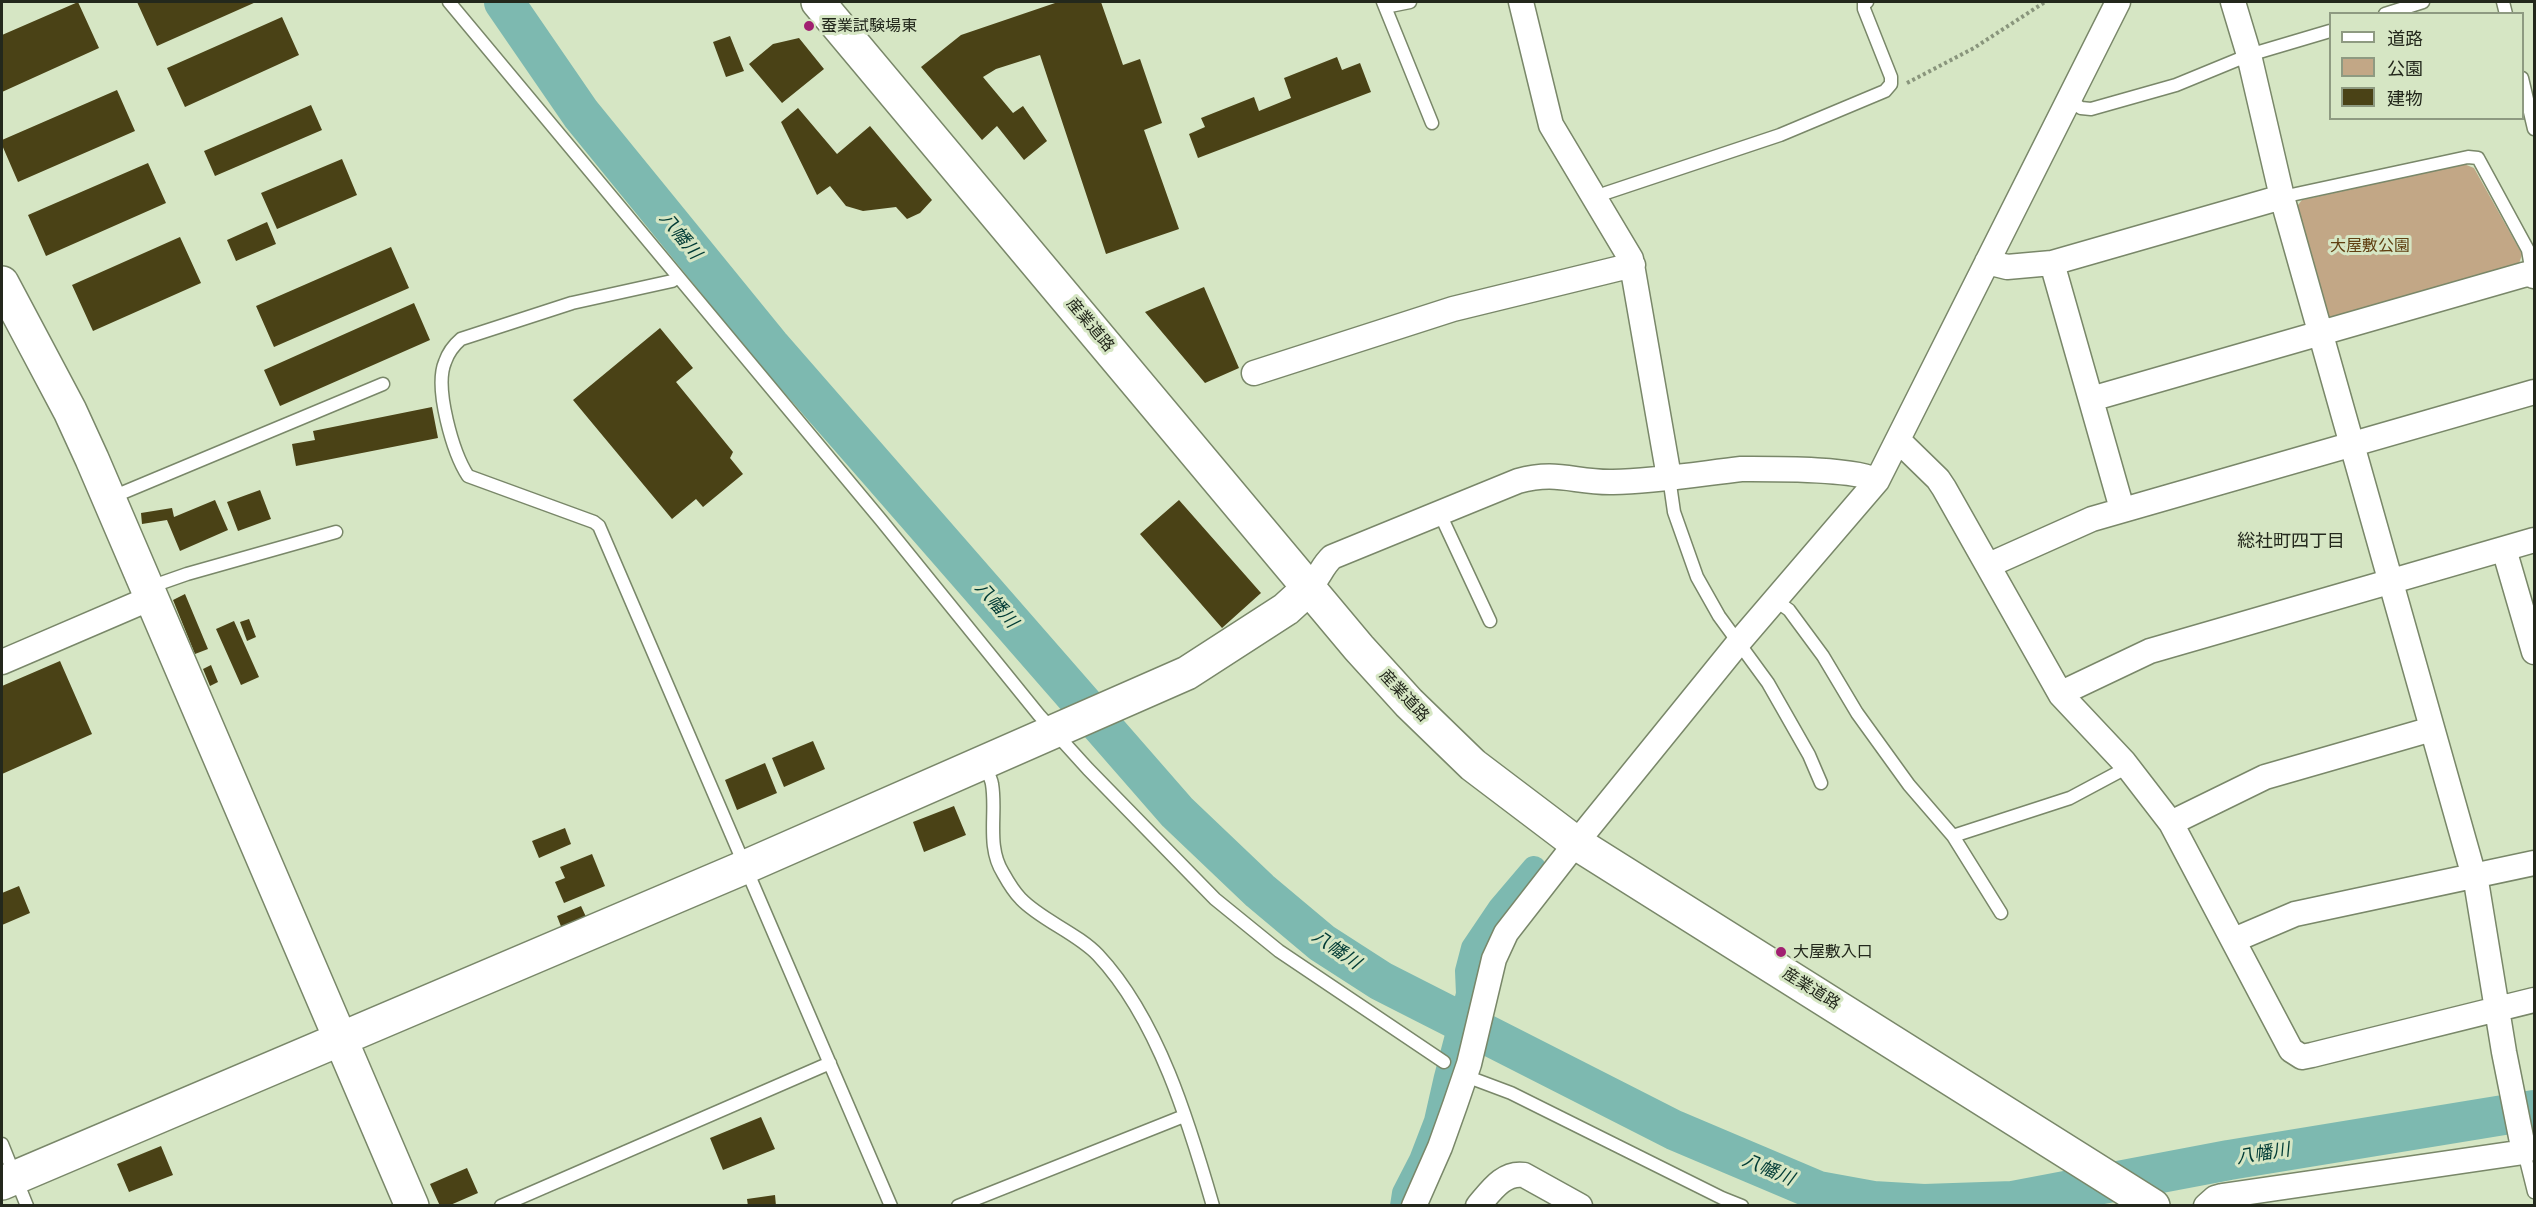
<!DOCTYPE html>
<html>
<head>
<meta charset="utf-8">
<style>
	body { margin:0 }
	#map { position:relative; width:2536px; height:1207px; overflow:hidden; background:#d6e6c4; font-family:"Open Sans","Noto Sans JP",sans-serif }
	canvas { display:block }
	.frame { position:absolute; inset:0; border:3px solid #23281c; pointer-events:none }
	.legend { position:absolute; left:2329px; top:12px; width:195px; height:108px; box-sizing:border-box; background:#d6e6c4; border:2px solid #8e9a81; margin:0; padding:8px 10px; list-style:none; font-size:18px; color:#23281c }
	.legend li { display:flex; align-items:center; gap:12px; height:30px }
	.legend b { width:30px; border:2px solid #8e9a81 }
</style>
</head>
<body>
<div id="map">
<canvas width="2536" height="1207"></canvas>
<div class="frame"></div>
<ul class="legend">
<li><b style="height:8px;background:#fff"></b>道路</li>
<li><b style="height:16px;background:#c2a786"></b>公園</li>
<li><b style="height:16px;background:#4a4216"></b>建物</li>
</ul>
</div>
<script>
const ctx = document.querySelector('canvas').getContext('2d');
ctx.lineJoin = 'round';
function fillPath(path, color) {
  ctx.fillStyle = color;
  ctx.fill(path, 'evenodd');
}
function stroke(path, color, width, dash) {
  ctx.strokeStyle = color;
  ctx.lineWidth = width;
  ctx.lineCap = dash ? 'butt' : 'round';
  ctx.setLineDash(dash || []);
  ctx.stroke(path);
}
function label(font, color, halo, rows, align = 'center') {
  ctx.font = font + ' "Open Sans","Noto Sans JP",sans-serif';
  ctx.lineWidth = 6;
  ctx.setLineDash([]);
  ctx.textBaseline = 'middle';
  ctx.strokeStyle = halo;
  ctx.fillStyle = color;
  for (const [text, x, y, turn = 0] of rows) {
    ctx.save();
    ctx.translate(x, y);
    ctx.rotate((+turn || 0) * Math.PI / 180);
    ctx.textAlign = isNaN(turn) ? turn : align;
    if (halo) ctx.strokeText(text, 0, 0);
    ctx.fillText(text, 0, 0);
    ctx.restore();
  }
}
fillPath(new Path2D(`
	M 2464,164 L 2474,168 L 2522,254 L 2519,264 L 2336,319 L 2327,317 L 2294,210 L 2302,200 Z`), '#c2a786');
stroke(new Path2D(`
	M 1402,1206 L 1404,1193 L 1421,1160 L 1436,1121 L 1446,1077 L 1468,994 L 1467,971 L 1473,948 L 1500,908 L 1534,868`), '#7db9b0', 24);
stroke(new Path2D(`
	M 504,2 L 581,114 L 770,346 L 1177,812 L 1260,891 L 1322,943 L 1381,981 L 1674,1130 L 1818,1191 L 1873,1201 L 1924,1204 L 2013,1201 L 2229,1160 L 2534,1110`), '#7db9b0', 40);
fillPath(new Path2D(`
	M 78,2 L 99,48 L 2,92 L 2,35 Z
	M 137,2 L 256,2 L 157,46 Z
	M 1058,2 L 1101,2 L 1123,65 L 1140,59 L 1162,123 L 1144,130 L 1179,229 L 1106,254 L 1040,55 L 996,69 L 983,77 L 1013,113 L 1023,106 L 1047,141 L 1024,160 L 997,126 L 982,140 L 921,67 L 961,35 Z
	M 282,17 L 299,55 L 185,107 L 167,68 Z
	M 730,36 L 744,71 L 726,77 L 713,42 Z
	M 799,38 L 824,69 L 782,103 L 749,64 L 773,44 Z
	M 1337,57 L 1342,70 L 1360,63 L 1371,92 L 1198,158 L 1189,134 L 1205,127 L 1201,118 L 1254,97 L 1259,111 L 1291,98 L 1284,78 Z
	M 117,90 L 135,131 L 18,182 L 2,145 L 2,140 Z
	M 311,105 L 322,130 L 215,176 L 204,151 Z
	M 798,108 L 837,154 L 870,126 L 932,200 L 920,213 L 907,219 L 896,207 L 863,211 L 846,206 L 830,186 L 817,195 L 781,122 Z
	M 342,159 L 357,195 L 277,229 L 261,193 Z
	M 148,163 L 166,203 L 46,256 L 28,215 Z
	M 267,222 L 276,244 L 236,261 L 227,240 Z
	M 180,237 L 201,283 L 93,331 L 72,285 Z
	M 391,247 L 409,288 L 274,347 L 256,306 Z
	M 1204,287 L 1239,368 L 1205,383 L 1145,312 Z
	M 414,303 L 430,340 L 280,406 L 264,370 Z
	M 660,328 L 693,368 L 676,382 L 733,452 L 730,458 L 743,474 L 703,507 L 696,499 L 672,519 L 573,400 Z
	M 432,407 L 438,438 L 296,466 L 292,444 L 315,440 L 313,431 Z
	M 260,490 L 271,519 L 238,531 L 227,502 Z
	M 215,500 L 228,530 L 180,551 L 167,520 L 142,524 L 141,513 L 172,508 L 174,517 Z
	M 1179,500 L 1261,593 L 1222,628 L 1140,534 Z
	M 185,594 L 208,649 L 195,654 L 173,600 Z
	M 249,619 L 256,637 L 247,641 L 240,622 Z
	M 234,621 L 259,677 L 241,685 L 216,629 Z
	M 60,661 L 92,734 L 2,774 L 2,686 Z
	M 211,665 L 218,682 L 210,686 L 203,669 Z
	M 813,741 L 825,769 L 784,787 L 772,758 Z
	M 765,763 L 777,793 L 737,810 L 725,780 Z
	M 954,806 L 966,835 L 924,852 L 913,822 Z
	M 565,828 L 571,844 L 539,858 L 532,841 Z
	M 592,854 L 605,886 L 564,903 L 555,882 L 565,878 L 560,867 Z
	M 19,886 L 30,913 L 2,925 L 2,893 Z
	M 581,906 L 587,919 L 562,929 L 557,916 Z
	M 761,1117 L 775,1149 L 723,1170 L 710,1138 Z
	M 161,1146 L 173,1175 L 129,1192 L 117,1164 Z
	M 467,1168 L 478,1193 L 448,1206 L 440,1206 L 430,1184 Z
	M 775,1195 L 776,1206 L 748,1206 L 747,1199 Z`), '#4a4216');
const lane = new Path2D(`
	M 449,2 L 881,520 L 1039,715 L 1088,769 L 1215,899 L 1279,951 L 1444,1062
	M 1383,2 L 1432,123
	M 2503,2 L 2506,14
	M 1385,7 L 1410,2
	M 2385,14 L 2423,2
	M 2522,78 L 2534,129
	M 2069,100 L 2081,108 L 2091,109 L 2176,85 L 2249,55 L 2330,31
	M 2282,197 L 2468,157 L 2478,158 L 2528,250 L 2532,273
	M 1597,199 L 1606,193 L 1780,135 L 1885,91 L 1891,84 L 1891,77 L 1864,9 L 1864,3 L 1867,2
	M 678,277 L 672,281 L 572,303 L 461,339 C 454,345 448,353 445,362 C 434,388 453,453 468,476 L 594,522 L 599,526 L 891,1206
	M 1669,477 L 1674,512 L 1697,577 L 1719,616 L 1768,683 L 1809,755 L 1821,783
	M 110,498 L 383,384
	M 1440,514 L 1490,621
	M 147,588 L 187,574 L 336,532
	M 1775,600 L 1789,610 L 1823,656 L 1857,713 L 1909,785 L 1953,836 L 2001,913
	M 983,764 C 986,770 991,777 992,784 C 997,813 986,846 1003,873 C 1008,882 1014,892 1021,899 C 1041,920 1077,933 1098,955 C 1158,1019 1189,1123 1213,1206
	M 1953,836 L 2070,798 L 2128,767
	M 1463,1075 L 1511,1093 L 1722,1198 L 1742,1206
	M 2,1144 L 27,1206
	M 2527,1152 L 2524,1152 L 2534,1192
	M 501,1206 L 830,1063
	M 958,1206 L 1184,1116`);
const street = new Path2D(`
	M 1521,2 L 1551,125 L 1631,259 L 1669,477
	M 1987,262 L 2007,267 L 2052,263 L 2282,197
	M 2052,263 L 2122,509
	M 1254,373 L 1453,309 L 1633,265
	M 2091,399 L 2523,275 L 2532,273 L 2534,276
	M 1898,440 L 1938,479 L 1944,488 L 2061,695 L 2124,762 L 2171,823 L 2291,1050 L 2302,1057 L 2312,1055 L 2534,1000
	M 2504,549 L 2534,652
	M 1989,565 L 2092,519 L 2534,392
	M 1309,588 C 1319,578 1322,566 1332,557 L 1518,481 C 1558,470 1575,483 1613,482 C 1655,481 1698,474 1741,469 C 1768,469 1858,468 1877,481
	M 2,662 L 151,598
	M 2061,695 L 2070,689 L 2150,651 L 2534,540
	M 2171,823 L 2265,777 L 2432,729
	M 2234,940 L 2295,914 L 2534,863
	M 1414,1206 L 1440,1147 L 1455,1105 L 1469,1064 L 1494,959 L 1506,933 L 1576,843 L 1739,642 L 1877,481 L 2118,2
	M 1478,1206 C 1491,1191 1503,1172 1524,1175 L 1580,1206
	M 2206,1206 L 2215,1198 L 2222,1196 L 2524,1152 L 2504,1052 L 2477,887 L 2282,197 L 2249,55 L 2233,2`);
const secondary = new Path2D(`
	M 818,2 L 1359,648 L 1409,703 L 1473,765 L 1576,843 L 2153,1206
	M 2,283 L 70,411 L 92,459 L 412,1206
	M 2,1183 L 745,867 L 1187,673 L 1286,609 L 1309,588`);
stroke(lane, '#798769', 15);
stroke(street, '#798769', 27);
stroke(secondary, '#798769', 36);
stroke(new Path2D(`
	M 1907,83 L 1974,48 L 2045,2`), '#89957c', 4, [3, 3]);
stroke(lane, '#fff', 12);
stroke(street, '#fff', 24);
stroke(secondary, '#fff', 33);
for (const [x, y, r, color] of [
	[809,26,6,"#a12071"],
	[1781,952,6,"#a12071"]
]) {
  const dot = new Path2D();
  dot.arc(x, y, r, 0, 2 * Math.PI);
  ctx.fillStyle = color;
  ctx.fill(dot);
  stroke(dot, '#d6e6c4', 2);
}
label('16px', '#23281c', '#d6e6c4', [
	["蚕業試験場東",821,26],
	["大屋敷入口",1793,952]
], 'left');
label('16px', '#604012', '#d6e6c4', [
	["大屋敷公園",2370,246]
]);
label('16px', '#23281c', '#d6e6c4', [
	["産業道路",1090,325,50],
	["産業道路",1404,696,47],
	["産業道路",1811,989,32]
]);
label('italic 18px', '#003b35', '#d6e6c4', [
	["八幡川",680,236,51],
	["八幡川",996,605,49],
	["八幡川",1336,950,35],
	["八幡川",2263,1154,-9],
	["八幡川",1768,1170,23]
]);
label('18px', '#23281c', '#d6e6c4', [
	["総社町四丁目",2291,542]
]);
</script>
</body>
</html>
